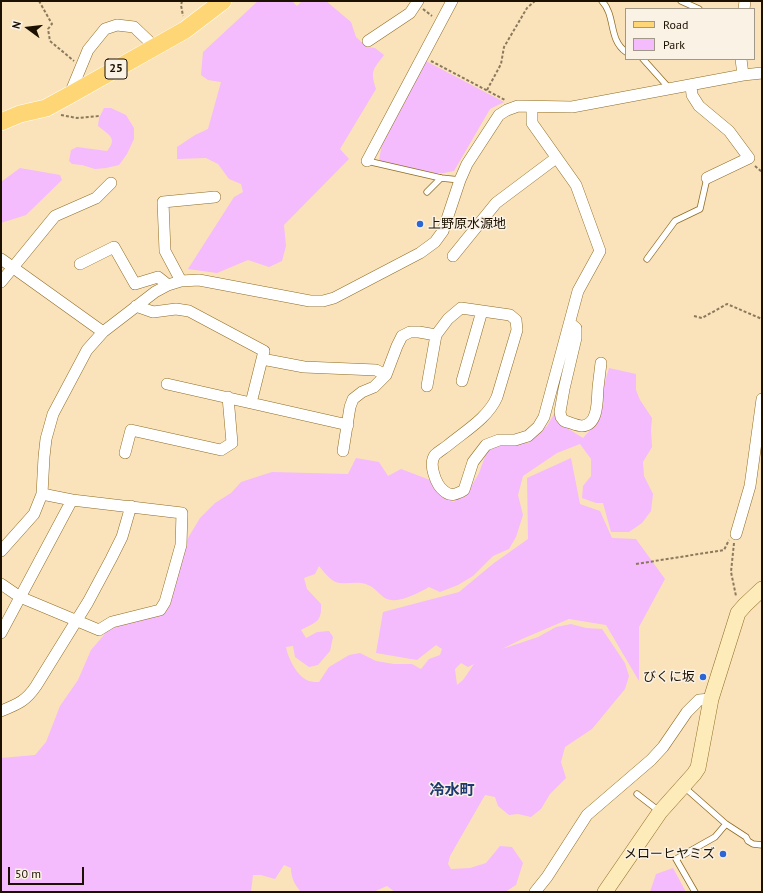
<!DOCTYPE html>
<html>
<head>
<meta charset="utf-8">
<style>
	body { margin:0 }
	#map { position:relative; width:763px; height:893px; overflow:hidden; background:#fae3ba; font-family:"PT Sans",sans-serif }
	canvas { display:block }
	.frame { position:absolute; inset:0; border:2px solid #1c1100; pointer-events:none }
	.legend { position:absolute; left:625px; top:8px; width:130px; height:52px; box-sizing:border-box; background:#faf2e5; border:1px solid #a19889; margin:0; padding:5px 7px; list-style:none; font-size:12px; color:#1c1100 }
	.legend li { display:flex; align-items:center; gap:8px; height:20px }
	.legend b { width:20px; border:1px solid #a19889 }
	.north { position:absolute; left:8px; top:8px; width:40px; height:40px; -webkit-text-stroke:3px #faf2e5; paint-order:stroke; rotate:285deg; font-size:11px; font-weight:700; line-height:16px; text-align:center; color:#1c1100 }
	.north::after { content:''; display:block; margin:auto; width:14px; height:18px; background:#1c1100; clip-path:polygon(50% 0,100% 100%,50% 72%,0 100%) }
	.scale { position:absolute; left:8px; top:867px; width:76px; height:18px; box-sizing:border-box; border:2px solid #1c1100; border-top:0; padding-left:5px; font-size:12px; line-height:14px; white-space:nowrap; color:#1c1100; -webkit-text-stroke:3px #faf2e5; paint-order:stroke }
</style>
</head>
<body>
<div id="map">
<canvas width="763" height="893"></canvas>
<div class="frame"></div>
<ul class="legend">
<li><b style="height:5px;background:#fed675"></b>Road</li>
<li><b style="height:11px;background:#f4bbfd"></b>Park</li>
</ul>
<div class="north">N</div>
<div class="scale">50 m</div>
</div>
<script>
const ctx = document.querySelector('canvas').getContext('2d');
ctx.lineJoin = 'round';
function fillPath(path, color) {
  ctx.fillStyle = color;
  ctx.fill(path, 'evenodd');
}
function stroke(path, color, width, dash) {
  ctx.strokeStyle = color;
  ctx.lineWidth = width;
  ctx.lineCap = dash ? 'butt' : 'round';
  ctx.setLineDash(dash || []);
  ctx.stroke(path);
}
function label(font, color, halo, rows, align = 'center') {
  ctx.font = font + ' "PT Sans","Noto Sans JP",sans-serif';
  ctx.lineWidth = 3;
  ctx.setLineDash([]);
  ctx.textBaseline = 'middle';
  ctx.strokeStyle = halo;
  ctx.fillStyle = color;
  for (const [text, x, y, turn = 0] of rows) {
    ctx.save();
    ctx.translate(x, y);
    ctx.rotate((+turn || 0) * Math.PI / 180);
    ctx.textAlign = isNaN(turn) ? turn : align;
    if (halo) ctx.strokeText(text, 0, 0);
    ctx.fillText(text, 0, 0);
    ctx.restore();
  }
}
fillPath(new Path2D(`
	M 258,1 L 292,1 L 297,6 L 302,1 L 326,1 L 351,22 L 356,37 L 367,47 L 375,48 L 384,55 C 373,70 370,70 376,89 L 340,149 L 349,159 L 284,225 L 286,246 L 282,261 L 269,267 L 248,260 L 217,273 L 188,269 L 234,197 L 243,192 L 241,184 L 229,179 L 218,164 L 206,158 L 177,159 L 177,147 L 195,135 L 208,129 L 221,82 L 208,80 L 201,75 L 203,52 Z
	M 424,60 L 504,102 L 490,109 L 454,171 L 444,173 L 435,173 L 379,161 L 382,143 Z
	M 104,108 L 111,108 L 126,115 L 134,128 L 134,139 L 127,154 L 119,165 L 106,168 L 95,169 L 82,165 L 72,164 L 69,161 L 71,150 L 77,147 L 107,151 C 118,138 109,135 98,126 L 99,118 Z
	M 20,168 L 60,175 L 62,180 L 26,215 L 1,223 L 1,182 Z
	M 609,368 L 636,374 L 636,390 L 640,400 L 652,418 L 651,430 L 652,447 L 643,462 L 644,476 L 653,494 L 651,511 L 642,523 L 629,532 L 611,532 L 603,503 L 596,503 L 582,498 L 583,486 L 591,476 L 591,459 L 580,444 L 557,453 L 523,476 L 518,495 L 523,515 L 516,537 L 509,549 L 493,556 L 473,576 L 458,585 L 440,592 L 429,587 C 420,592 402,602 391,600 C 381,599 377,588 368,585 C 359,581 350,584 340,583 C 332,583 324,572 319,566 L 315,574 L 304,578 L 307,589 L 321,604 C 322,622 316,622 301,630 L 306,638 L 317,632 L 329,631 L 333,637 L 330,651 L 318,665 L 309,667 L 295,657 L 293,646 L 286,647 C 288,658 297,677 309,681 C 312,682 316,682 319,682 L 329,667 L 349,655 L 360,653 L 376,661 L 394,664 L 412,664 L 421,669 L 429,659 L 440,655 L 442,649 L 436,645 L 417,660 L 376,653 L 383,612 L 459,592 L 494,563 L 528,539 L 527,478 L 571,458 L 580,504 L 600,511 L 612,538 L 636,539 L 665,579 L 639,627 L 639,681 L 606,625 L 569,619 L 522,639 L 502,649 L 538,637 L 556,627 L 571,624 L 586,628 L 602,629 L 625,663 L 629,676 L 625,689 L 592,729 L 565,747 L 561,762 L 566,778 L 550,794 L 541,809 L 531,817 L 518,814 L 509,815 L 498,806 L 495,797 L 485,795 L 450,856 L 448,864 L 451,869 L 470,868 L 486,863 L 500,846 L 512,847 L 523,863 L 516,885 L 505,892 L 395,892 L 387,886 L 373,892 L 301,892 C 295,885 291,878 291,868 L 284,865 L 275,879 L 261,875 L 253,875 L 251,892 L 1,892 L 1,758 L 35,755 L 46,742 L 60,706 L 78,680 L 91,650 L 109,629 L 158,614 L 168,603 L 188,538 L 200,518 L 215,503 L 231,493 L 241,482 L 272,472 L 348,474 L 356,458 L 379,462 L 388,476 L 401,469 L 430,480 L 453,502 L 468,492 L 479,473 L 487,451 L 502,441 L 528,443 L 547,426 L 554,414 L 564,426 L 583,438 L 591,429 ZM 461,663 L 468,667 L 474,664 L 463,680 L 457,685 L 455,669 Z
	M 673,868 L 686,892 L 650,892 L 656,874 Z`), '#f4bbfd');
const lane = new Path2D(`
	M 602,1 C 616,16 608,39 626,52
	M 681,1 L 699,9
	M 643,59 L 669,88
	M 367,161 L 441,178 L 460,180
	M 427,192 L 441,178
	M 647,259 L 675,221 L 700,209 L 707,178
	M 683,786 L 726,824 L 746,837 L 748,841 L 753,844 L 762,845
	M 637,794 L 659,811
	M 695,892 L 676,859 L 715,837 L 726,824`);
const street = new Path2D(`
	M 744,9 L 745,1
	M 368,41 L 410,13 L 418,1
	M 741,59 L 743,75
	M 691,85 L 692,95 L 699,106 L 729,131 L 749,158 L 707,178
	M 69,96 L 88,50 L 105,29 L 117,25 L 134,27 L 155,47
	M 367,161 L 452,1
	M 453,256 L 496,203 L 556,158
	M 1,259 L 103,332
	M 80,264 L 114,247 L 135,284 L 158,277 L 168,285
	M 181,281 L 165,251 L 163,202 L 215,197
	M 1,282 L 55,216 L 96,198 L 111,183
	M 136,306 L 153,312 L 176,309 L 189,311 L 264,351 L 251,403
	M 570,323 L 576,328 L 576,338 L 564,389 L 560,412 L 561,417 L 564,421 C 569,422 577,426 582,426 C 599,425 597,399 598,388 C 599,380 600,371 601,363
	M 262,359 L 304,367 L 376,370 L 386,375
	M 462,381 L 482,311
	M 167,384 L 348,425
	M 427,386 L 436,335
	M 343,451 L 350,407 L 353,399 L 362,392 L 374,387 L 386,375 L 397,346 L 402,336 L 410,332 L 419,332 L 436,335 L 448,319 L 461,308 L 510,315 L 516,320 L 517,330 L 497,397 C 488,418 465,431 447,446 C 443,449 438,452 435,455 C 428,464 436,485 444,491 C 451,497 457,494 464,490 L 473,462 L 486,445 L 499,440 L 515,440 L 528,436 L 538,427 L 544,417 L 578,291 L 600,251 L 576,185 L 532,123 L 532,107
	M 125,453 L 131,430 L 221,450 L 232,443 L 228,397
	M 736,534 L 750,486 L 762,399
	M 1,551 L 34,514 L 42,494 L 44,457 L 46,439 L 53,414 L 87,350 L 103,332 L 155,292 L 168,285 L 181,281 L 199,280 L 310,301 L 323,301 L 334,298 L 420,253 L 435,242 L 443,231 L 460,180 L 467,164 L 499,115 L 507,110 L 518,106 L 572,107 L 743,75 L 762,73
	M 1,584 L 20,597 L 99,630 L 112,622 L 160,610 L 165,602 L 181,545 L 182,513 L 72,500 L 42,494
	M 1,633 L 72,500
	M 1,711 C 18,704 26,701 36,686 L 88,602 L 111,559 L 122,537 L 131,506
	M 535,892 L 547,877 L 587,815 L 651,760 L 663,747 L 687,712 L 699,700 L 711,699`);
const secondary = new Path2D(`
	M 605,892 L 660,812 L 694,774 L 698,768 L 711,699 L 738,613 L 745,605 L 762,589`);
const primary = new Path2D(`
	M 1,122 L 20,114 L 46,108 L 68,96 L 185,30 L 223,1`);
stroke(lane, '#8f6c24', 7);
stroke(street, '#8f6c24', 12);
stroke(secondary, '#8f6c24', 16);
stroke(primary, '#fff', 18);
stroke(new Path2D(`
	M 39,1 L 52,24 L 48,29 L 50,41 L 74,61
	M 182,1 L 181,5 L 183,16
	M 423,9 L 432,16
	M 431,61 L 505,100
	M 487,90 L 501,64 L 504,47 L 527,8 L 535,1
	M 61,115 L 77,118 L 100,116
	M 755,166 L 762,172
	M 694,316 L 702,318 L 727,304 L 762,319
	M 734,543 L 731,572 L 736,596
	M 636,564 L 724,550 L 729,540`), '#8a795d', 2, [3, 2]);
stroke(lane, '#fff', 5.5);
stroke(street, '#fff', 11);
stroke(secondary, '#feebba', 15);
stroke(primary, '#fed675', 17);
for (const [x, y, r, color] of [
	[420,224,4,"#2d66d4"],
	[703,677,4,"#2d66d4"],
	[723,854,4,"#2d66d4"]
]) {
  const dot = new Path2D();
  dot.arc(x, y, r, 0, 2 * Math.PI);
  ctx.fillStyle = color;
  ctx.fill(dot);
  stroke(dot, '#faf2e5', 1.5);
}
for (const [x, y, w] of [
	[116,69,22]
]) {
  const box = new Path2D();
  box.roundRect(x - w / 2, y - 10, w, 20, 3);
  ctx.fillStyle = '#faf2e5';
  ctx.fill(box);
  stroke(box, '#1c1100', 1);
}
label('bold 12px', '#1c1100', null, [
	["25",116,69]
]);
label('13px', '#1c1100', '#faf2e5', [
	["上野原水源地",428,224,"left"],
	["びくに坂",695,677],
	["メローヒヤミズ",715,854]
], 'right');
label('bold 15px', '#1e3a70', '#faf2e5', [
	["冷水町",452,791]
]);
</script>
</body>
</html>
